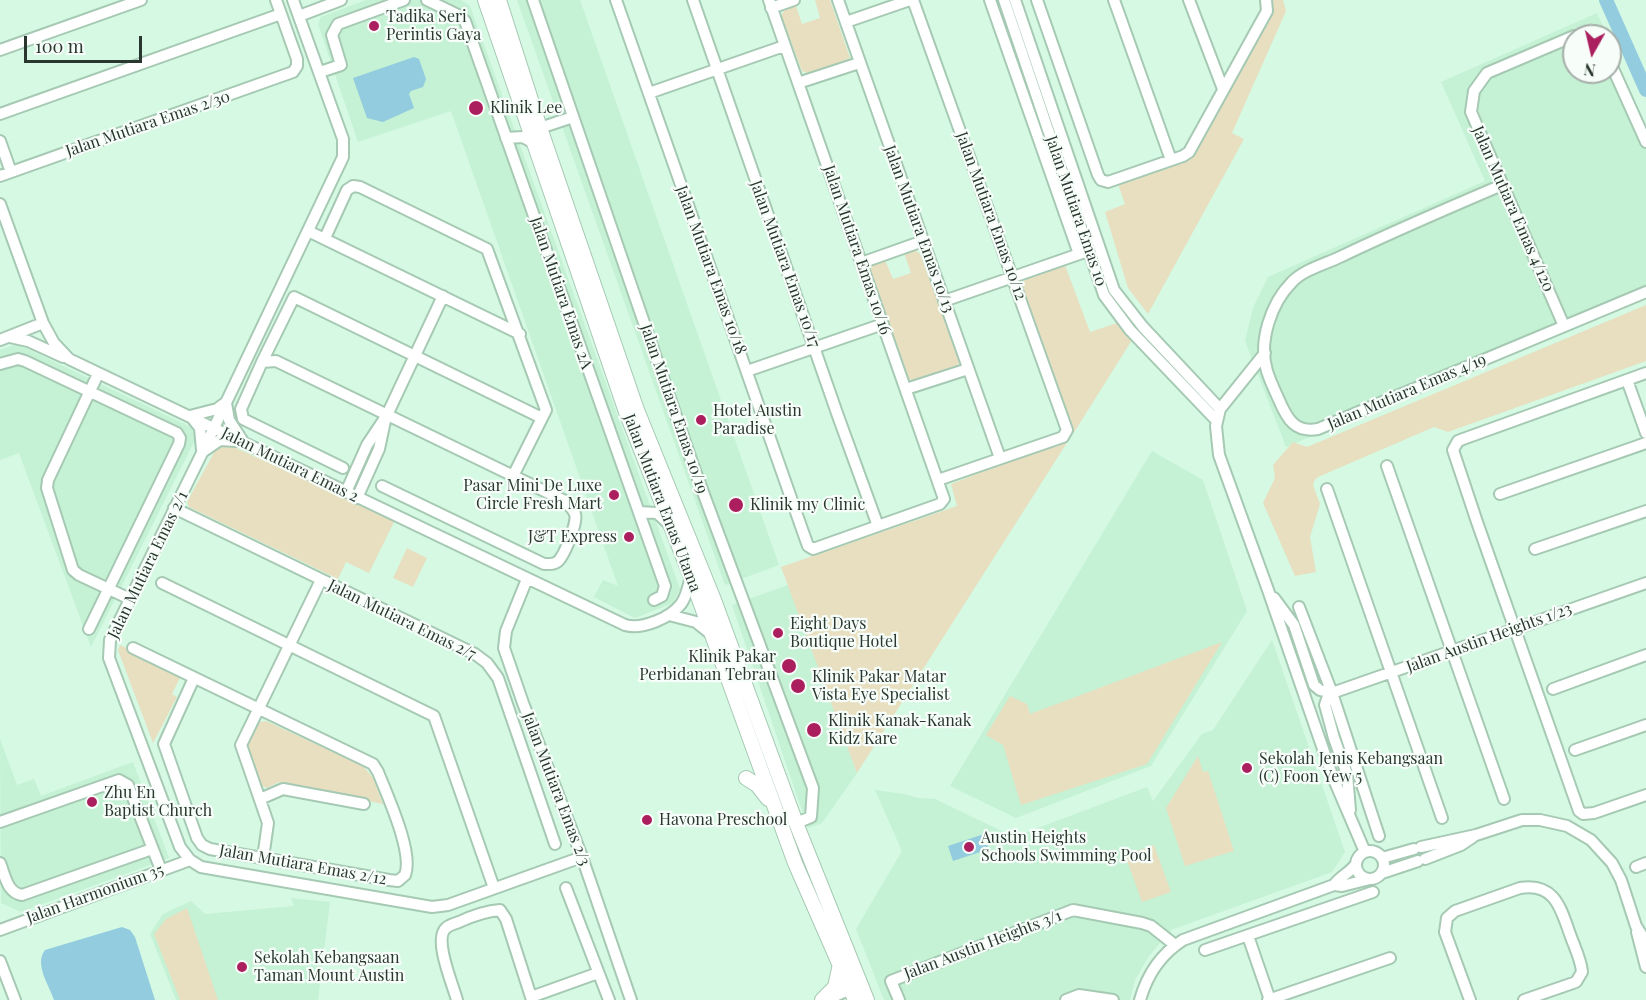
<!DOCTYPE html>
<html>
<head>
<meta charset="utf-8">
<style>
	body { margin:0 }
	#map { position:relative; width:1646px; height:1000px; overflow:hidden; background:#d5f9e3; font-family:"Playfair Display",serif }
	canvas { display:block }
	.north { position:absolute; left:1562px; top:24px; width:60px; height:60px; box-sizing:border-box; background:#f7fefa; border:2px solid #a5aea8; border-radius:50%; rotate:188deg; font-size:16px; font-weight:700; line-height:24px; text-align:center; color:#29372e }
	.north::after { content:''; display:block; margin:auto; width:21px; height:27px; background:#ab1f5e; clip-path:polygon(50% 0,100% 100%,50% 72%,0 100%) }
	.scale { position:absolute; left:24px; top:36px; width:118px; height:27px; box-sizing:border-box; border:3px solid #29372e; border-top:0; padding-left:8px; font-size:18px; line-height:21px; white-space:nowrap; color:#29372e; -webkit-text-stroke:4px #f7fefa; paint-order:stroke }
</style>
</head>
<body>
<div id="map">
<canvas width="1646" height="1000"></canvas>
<div class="north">N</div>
<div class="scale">100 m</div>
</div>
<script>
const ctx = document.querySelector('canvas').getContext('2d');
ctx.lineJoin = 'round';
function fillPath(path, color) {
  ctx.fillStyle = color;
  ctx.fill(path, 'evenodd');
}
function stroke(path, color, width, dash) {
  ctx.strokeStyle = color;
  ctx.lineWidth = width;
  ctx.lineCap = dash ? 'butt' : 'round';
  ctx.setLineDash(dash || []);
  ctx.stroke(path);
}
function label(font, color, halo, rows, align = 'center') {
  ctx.font = font + ' "Playfair Display",serif';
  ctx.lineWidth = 4.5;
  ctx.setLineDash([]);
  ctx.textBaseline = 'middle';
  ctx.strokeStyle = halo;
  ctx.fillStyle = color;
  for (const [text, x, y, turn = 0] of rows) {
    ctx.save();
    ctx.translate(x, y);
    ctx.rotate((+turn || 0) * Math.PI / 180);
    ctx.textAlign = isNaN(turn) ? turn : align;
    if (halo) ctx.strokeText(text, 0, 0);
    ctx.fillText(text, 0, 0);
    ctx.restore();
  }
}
fillPath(new Path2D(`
	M 366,0 L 461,0 L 470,6 L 680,589 L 673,603 L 635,618 L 594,597 L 603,580 L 618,586 L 451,111 L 358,142 L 318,24 L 321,17 Z
	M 517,0 L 580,0 L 779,565 L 725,585 Z
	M 1597,13 L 1607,36 L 1574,36 L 1574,72 L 1610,72 L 1610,44 L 1646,131 L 1646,297 L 1286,447 L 1245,341 L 1253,308 L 1268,277 L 1485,181 L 1441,82 Z
	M 17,344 L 193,428 L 196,438 L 91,647 L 19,453 L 0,460 L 0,350 Z
	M 1152,451 L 1203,480 L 1247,611 L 1151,766 L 1016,818 L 950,786 Z
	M 788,585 L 857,773 L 822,823 L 808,828 L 732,605 Z
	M 1272,640 L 1345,852 L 1332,872 L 1171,930 L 1149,956 L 1135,980 L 1130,1000 L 884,1000 L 856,929 L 902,851 L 875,790 L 903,794 L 918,798 L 935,799 L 1014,837 L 1147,787 L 1153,801 L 1202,734 L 1213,730 Z
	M 0,739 L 17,785 L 34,779 L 41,796 L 133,762 L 169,858 L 21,912 L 1,903 Z
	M 291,898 L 330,902 L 318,1000 L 176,1000 L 150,934 L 163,914 L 191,901 L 205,914 L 294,906 Z`), '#c5f1d5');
fillPath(new Path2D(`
	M 815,0 L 830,0 L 850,58 L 810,74 L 802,71 L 781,15 L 785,10 L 796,6 L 802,24 L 820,18 Z
	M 1271,0 L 1283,0 L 1286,11 L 1232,133 L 1244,139 L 1148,314 L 1128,288 L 1105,212 L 1125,204 L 1118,184 L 1188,161 L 1192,157 L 1273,13 Z
	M 915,250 L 920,254 L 960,360 L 957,367 L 917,381 L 909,379 L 870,270 L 873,265 L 885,260 L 893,279 L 911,273 L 904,253 Z
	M 1065,265 L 1090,332 L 1120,322 L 1132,340 L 1073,434 L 1021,286 L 1024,280 Z
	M 1646,305 L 1646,361 L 1448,432 L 1434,427 L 1318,477 L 1314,481 L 1313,485 L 1320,504 L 1310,537 L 1316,572 L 1295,576 L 1263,503 L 1275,478 L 1273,465 L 1293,442 L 1307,447 Z
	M 1070,438 L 857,773 L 781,567 L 957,506 L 951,484 Z
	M 227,444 L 395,520 L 369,573 L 346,562 L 338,579 L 189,507 L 187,502 L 217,447 Z
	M 407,548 L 427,558 L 413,587 L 393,578 Z
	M 1222,642 L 1147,764 L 1021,805 L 1003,745 L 986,735 L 1010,696 L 1027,704 L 1030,714 Z
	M 120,645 L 181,676 L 172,694 L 177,697 L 153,743 L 118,650 Z
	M 266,721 L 363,766 L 373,778 L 383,804 L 279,782 L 267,788 L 258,784 L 246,748 L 256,723 Z
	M 1198,756 L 1203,772 L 1208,771 L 1234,851 L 1185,866 L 1166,808 Z
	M 1154,845 L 1171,892 L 1142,902 L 1125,855 Z
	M 187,908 L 218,1000 L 180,1000 L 154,934 L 166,919 Z`), '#e7dfc0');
fillPath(new Path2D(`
	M 414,57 L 419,59 L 426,79 L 423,87 L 411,91 L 409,94 L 414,108 L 383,122 L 367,118 L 353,78 Z
	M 984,834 L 989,849 L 953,861 L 948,846 Z
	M 122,927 L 130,930 L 135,937 L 155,1000 L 54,1000 C 49,985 34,964 45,950 Z`), '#93ccdf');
stroke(new Path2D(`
	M 1606,0 L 1646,90`), '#93ccdf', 14);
const minor = new Path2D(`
	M 293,0 L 343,139 L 343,157 L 202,453 L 110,640 L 109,658 L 180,847 L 190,860 L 201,867 L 432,907 L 448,905 L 582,857
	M 427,0 L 458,15 L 465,21 L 665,586 L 662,596 L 654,600
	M 533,0 L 694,468 L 813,788 L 811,817 L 796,823
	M 616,0 L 803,532 L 808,546 L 813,549 L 940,504 L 944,499 L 769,0
	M 693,0 L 838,416 L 878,526
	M 838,0 L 1000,458
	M 913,0 L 1067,430 L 1063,437 L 938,480
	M 990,0 L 1079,254
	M 1004,0 L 1104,295 L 1130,330 L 1217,421
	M 1015,0 L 1114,290 L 1143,327 L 1220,409
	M 1037,0 L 1098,175 L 1101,180 L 1108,182 L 1183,156 L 1189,152 L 1267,11 L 1266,0
	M 1114,0 L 1171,160
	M 1189,0 L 1223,89
	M 771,8 L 794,0
	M 299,16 L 341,0
	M 846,22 L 910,0
	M 0,50 L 141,0
	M 1610,62 L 1646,142
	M 320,72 L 341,65 L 332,35 L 338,24 L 404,0
	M 798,83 L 859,63
	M 649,93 L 784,46
	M 0,114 L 281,14
	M 540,128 L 573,117
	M 506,138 L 523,137 L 534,143
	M 0,141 L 11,172
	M 0,176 L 293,72 L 297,66 L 297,59 L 276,0
	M 1502,185 C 1448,208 1394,231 1340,257 C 1325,264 1303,270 1292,282 C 1271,303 1258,342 1267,371 C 1270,381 1275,391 1279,400 C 1287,419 1295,433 1318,429 L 1646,292
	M 0,204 L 43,323 L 54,343 L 69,359 L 625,625 C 642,630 670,618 681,604 C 687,596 688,586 691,577
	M 308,231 L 520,334
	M 325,238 L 347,190 L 353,186 L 360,187 L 487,249 L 546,410 L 513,476
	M 861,263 L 923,241
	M 944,301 L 1085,252
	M 1564,326 L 1471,112 L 1474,91 L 1487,73 L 1574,36
	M 10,337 L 28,341 L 63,357
	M 0,340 L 43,323
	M 1265,353 L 1220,409 L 1216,426 L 1219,455 L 1268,590 L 1332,775 L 1365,852
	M 262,362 L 294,297 L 542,418
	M 0,364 L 18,359 L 25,361 L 177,433 L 180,438 L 179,444 L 89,629
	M 747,371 L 883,324
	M 1646,373 L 1463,439 L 1458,441 L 1453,450 L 1477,522 L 1579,811 L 1583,814 L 1594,813 L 1646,795
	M 98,374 L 48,480 L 47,488 L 73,570 L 79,575 L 130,599
	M 1627,380 L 1646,433
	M 906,389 L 968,369
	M 226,403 L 229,420 L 242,440
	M 190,416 L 217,409 L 225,403
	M 192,418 L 200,428 L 202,450
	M 204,451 L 220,440 L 236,441
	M 1387,466 L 1504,799
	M 343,468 L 243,419 L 241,409 L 262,362 L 276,361 L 563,500 C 567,504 573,508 575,514 C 578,522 564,557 557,562 C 553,565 549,564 544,564 L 382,486
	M 1327,489 L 1442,818
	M 346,492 L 367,445 L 387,415 L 443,296
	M 1500,494 L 1646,443
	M 357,498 L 379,449 L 385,421
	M 174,508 L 475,654 L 487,663 L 498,678 L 555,844
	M 639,512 L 657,513 L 668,523
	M 1535,549 L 1646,511
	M 527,579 L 506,631 L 504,648 L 523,703 L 582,857 L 631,1000
	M 162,583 L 434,716 L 494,888
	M 1274,598 L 1294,625 L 1314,685 L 1320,690 L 1332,693
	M 1299,607 L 1332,693 L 1379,836
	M 669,615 L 696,622 L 711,634
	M 133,648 L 373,764 L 378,772 C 387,795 414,853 405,875 L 398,881 L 389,880 L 210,849 L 202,845 L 197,838 L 164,744 L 194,678
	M 1553,689 L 1646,655
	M 1332,693 L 1646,583
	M 1332,693 L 1327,699 L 1325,705 L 1334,738 L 1347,774 L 1350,810
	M 1575,750 L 1646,725
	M 260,799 L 283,789 L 364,804
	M 0,822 L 119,780 L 128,785 L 161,870
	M 1421,847 L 1476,835 L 1522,820 L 1540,820 L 1567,826 L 1591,840 L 1612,863 L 1621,880 L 1636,926 L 1646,942
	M1356 865a14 14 0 1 1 28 0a14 14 0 1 1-28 0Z
	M 263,858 L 268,823 L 241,745 L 321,580
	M 1382,858 L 1414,849
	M 1425,859 L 1461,845 L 1473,837
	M 0,863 C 5,875 7,893 22,895 L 152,849
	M 1636,867 L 1646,863
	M 1382,873 L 1418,861
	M 1334,885 C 1340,876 1350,873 1356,864
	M 566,888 L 609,1000
	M 0,930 L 190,860
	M 1637,932 L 1646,967
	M 1248,936 L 1270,1000
	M 1205,950 L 1373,892
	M 0,961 L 15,1000
	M 531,997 L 598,973
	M 457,1000 C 453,985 433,939 446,928 C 449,925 456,923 459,922 C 472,916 486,911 500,910 L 506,919 L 532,1000
	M 826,1000 L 855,987
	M 899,1000 L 891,981 L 1073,910 L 1142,923 L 1151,926 L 1175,945
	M 1066,1000 L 1079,995 L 1113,1000
	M 1140,1000 C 1147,975 1161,954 1183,940 L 1334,885 L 1342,886 L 1370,879
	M 1268,1000 L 1390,958
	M 1470,1000 L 1445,932 L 1447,918 L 1455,911 L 1520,888 C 1556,882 1561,910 1571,937 C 1575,948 1581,960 1582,972 L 1576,982 L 1524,1000`);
const major = new Path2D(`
	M 485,0 L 626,412 L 691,577 L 795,863 L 855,1000
	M 499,0 L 540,128 L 637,410 L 714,600 L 796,823 L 867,1000
	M 746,778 L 757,785 L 768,799
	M 822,1000 L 835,987 L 840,964`);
stroke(minor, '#a6c9b3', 14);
stroke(major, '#a6c9b3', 16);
stroke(minor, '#fff', 10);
stroke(major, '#fff', 14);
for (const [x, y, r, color] of [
	[374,26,6,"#ab1f5e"],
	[476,108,8,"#ab1f5e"],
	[701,420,6,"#ab1f5e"],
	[614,495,6,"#ab1f5e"],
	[736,505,8,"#ab1f5e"],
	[629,537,6,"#ab1f5e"],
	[778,633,6,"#ab1f5e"],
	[789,666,8,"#ab1f5e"],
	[798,686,8,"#ab1f5e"],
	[814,730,8,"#ab1f5e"],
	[1247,768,6,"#ab1f5e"],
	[92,802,6,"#ab1f5e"],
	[647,820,6,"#ab1f5e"],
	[969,847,6,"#ab1f5e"],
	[242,967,6,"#ab1f5e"]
]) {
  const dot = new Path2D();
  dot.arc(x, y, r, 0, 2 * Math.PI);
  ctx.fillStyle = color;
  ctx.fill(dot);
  stroke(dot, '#f7fefa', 2);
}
label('16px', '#29372e', '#f7fefa', [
	["Tadika Seri",386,17],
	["Perintis Gaya",386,35],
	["Klinik Lee",490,108],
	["Hotel Austin",713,411],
	["Paradise",713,429],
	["Pasar Mini De Luxe",602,486,"right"],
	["Circle Fresh Mart",602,504,"right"],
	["Klinik my Clinic",750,505],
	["J&T Express",617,537,"right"],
	["Eight Days",790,624],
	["Boutique Hotel",790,642],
	["Klinik Pakar",776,657,"right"],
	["Perbidanan Tebrau",776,675,"right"],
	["Klinik Pakar Matar",812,677],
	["Vista Eye Specialist",812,695],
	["Klinik Kanak-Kanak",828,721],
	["Kidz Kare",828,739],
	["Sekolah Jenis Kebangsaan",1259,759],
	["(C) Foon Yew 5",1259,777],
	["Zhu En",104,793],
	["Baptist Church",104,811],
	["Havona Preschool",659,820],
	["Austin Heights",981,838],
	["Schools Swimming Pool",981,856],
	["Sekolah Kebangsaan",254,958],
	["Taman Mount Austin",254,976]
], 'left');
label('16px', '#29372e', '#f7fefa', [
	["Jalan Mutiara Emas 2/30",148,124,-19],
	["Jalan Mutiara Emas 4/120",1513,209,66],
	["Jalan Mutiara Emas 10",1076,211,71],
	["Jalan Mutiara Emas 10/12",991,216,70],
	["Jalan Mutiara Emas 10/13",919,229,70],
	["Jalan Mutiara Emas 10/16",857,250,71],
	["Jalan Mutiara Emas 10/17",785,264,70],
	["Jalan Mutiara Emas 10/18",711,270,70],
	["Jalan Mutiara Emas 2A",561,293,71],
	["Jalan Mutiara Emas 4/19",1407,392,-23],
	["Jalan Mutiara Emas 10/19",674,409,71],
	["Jalan Mutiara Emas 2",290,465,26],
	["Jalan Mutiara Emas Utama",662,503,69],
	["Jalan Mutiara Emas 2/1",148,565,-64],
	["Jalan Mutiara Emas 2/7",402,620,26],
	["Jalan Austin Heights 1/23",1489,638,-20],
	["Jalan Mutiara Emas 2/3",556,789,69],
	["Jalan Mutiara Emas 2/12",303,865,10],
	["Jalan Harmonium 35",95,894,-20],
	["Jalan Austin Heights 3/1",983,945,-21]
]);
</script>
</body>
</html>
